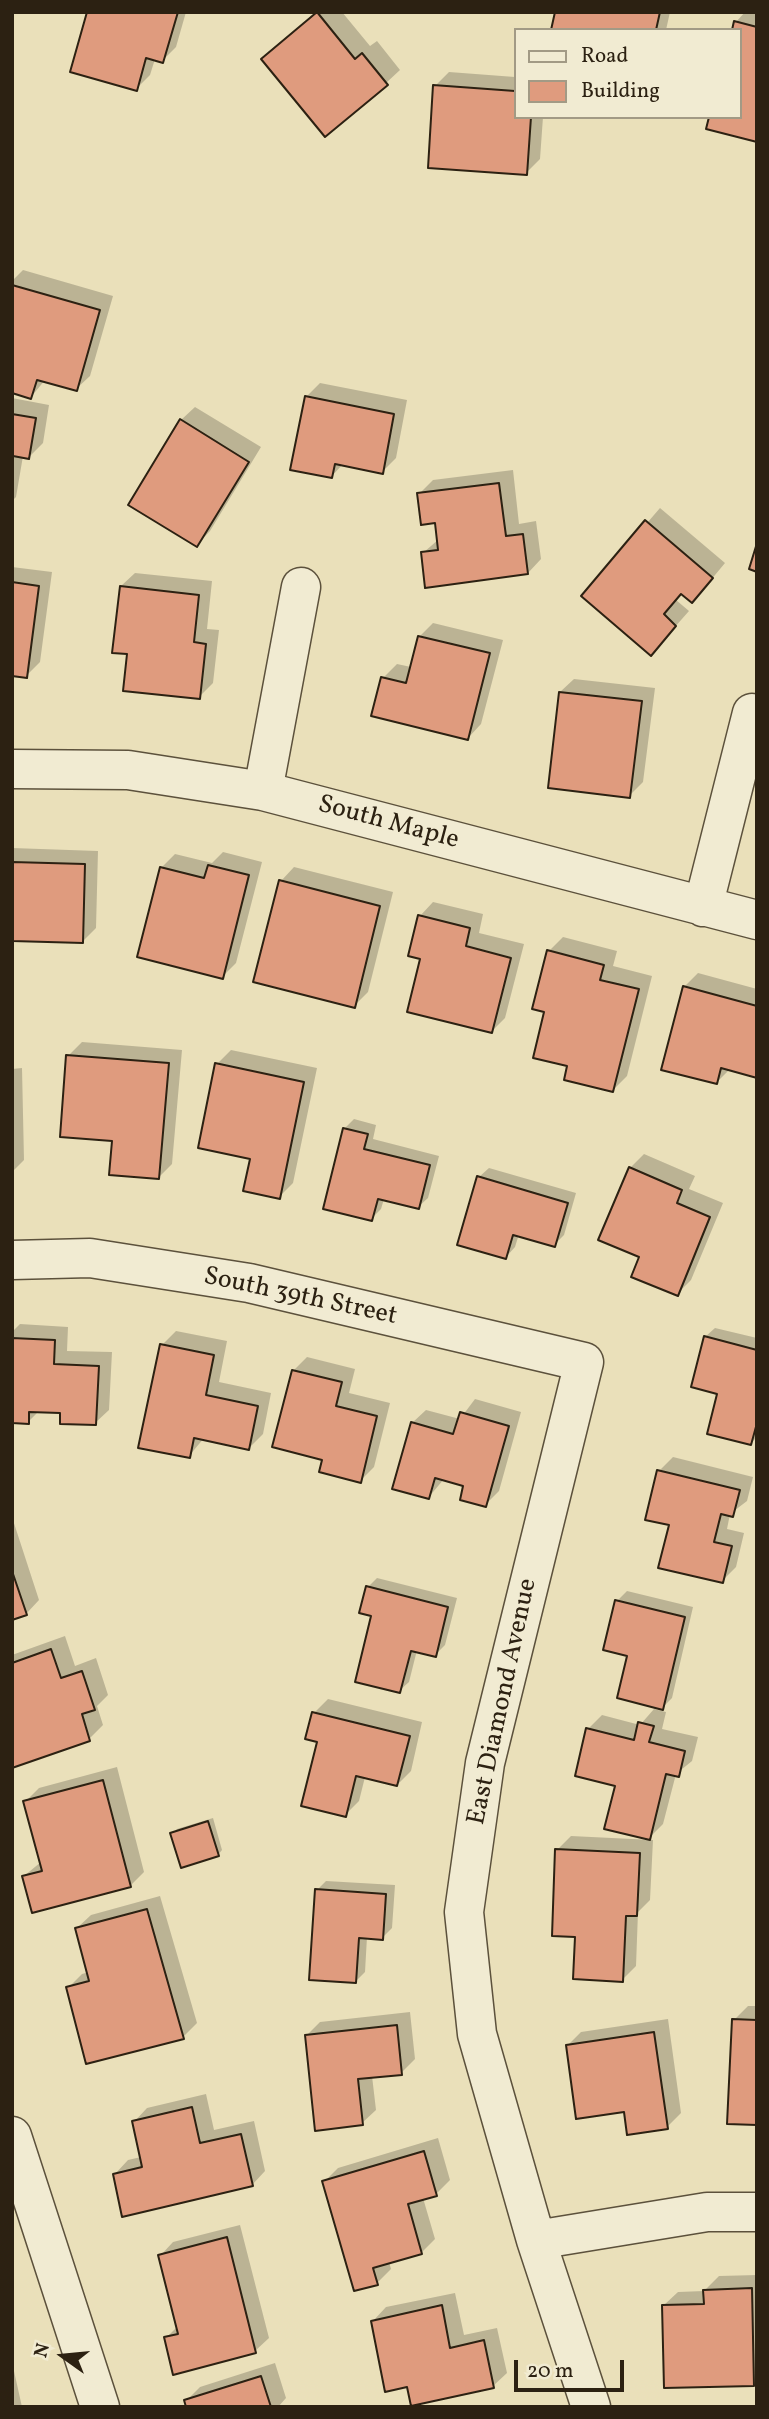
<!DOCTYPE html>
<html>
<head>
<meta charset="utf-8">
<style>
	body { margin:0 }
	#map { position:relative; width:769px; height:2419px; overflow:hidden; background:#eae0ba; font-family:Vollkorn,serif }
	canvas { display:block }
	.frame { position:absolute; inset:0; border:14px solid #2c2112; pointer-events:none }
	.legend { position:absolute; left:514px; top:28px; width:228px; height:91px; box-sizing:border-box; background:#f1ebd2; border:2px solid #a29a85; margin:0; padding:9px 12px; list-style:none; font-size:21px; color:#2c2112 }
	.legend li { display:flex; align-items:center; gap:14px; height:35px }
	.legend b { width:35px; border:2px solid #a29a85 }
	.north { position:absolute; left:28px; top:2321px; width:70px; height:70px; -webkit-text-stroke:5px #f1ebd2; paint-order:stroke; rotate:285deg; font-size:19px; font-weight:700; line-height:28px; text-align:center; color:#2c2112 }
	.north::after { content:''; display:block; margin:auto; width:24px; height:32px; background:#2c2112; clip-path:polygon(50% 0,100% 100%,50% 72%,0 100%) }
	.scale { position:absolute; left:514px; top:2360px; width:110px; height:32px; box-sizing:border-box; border:4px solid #2c2112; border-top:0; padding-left:9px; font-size:21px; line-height:24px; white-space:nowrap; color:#2c2112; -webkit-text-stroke:5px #f1ebd2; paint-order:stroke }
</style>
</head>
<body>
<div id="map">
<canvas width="769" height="2419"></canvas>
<div class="frame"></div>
<ul class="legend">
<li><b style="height:9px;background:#f1ebd2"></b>Road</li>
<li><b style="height:19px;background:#df9b7e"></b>Building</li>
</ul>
<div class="north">N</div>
<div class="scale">20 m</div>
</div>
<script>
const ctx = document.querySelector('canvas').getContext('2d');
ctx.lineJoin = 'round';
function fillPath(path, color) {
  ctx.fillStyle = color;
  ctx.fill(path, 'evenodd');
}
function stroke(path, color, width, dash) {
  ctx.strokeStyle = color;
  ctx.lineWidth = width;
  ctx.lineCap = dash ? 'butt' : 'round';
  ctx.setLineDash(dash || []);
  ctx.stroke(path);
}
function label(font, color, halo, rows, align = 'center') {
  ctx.font = font + ' Vollkorn,serif';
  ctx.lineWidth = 6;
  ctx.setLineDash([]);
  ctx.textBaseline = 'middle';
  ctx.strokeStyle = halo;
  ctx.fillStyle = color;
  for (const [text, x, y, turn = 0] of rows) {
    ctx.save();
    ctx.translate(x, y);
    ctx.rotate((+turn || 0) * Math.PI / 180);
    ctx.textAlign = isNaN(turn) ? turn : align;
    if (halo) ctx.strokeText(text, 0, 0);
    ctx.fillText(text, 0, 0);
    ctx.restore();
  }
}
fillPath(new Path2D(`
	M 89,12 L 186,12 L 176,47 L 162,61 L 155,59 L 150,75 L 136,89 Z
	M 317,12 L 342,12 L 370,46 L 377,41 L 400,70 L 386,83 L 263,59 Z
	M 557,12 L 670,12 L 666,30 L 553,30 Z
	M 745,12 L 757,12 L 757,140 L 739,117 L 739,30 L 736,22 Z
	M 449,72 L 515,77 L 515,117 L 543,117 L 540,159 L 526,173 L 435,86 Z
	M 23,270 L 113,296 L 90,376 L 76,389 L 45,380 L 31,397 L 12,391 L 12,281 Z
	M 320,383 L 407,400 L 396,458 L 382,472 L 343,464 L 331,477 L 306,397 Z
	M 12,398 L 49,405 L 43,443 L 29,457 L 23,456 L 16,497 L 12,501 Z
	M 195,407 L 261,447 L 210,531 L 197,545 L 181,420 Z
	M 513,470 L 519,524 L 536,521 L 541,559 L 528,573 L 423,553 L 439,539 L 437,521 L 419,494 L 433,480 Z
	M 660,508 L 725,563 L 705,587 L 682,592 L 676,600 L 689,611 L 651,654 L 584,596 Z
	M 12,567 L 52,572 L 40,662 L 26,676 L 12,674 Z
	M 135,573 L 212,581 L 207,629 L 219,630 L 213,683 L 199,697 L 129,652 L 121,586 Z
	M 433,623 L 503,640 L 481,724 L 468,738 L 383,678 L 397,664 L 411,667 L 419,637 Z
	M 574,679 L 655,688 L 643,782 L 629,796 L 560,692 Z
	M 12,848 L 98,851 L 96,928 L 82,942 L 12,940 Z
	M 223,852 L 262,862 L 236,963 L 222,977 L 161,868 L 175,854 L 212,863 Z
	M 294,867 L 393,892 L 368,992 L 354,1006 L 281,881 Z
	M 433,902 L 483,914 L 479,933 L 524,944 L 505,1018 L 492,1031 L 422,958 L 420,916 Z
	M 563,937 L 617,951 L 613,966 L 652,976 L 627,1076 L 613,1090 L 569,1065 L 546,1011 L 549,951 Z
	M 698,973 L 757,989 L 757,1076 L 730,1069 L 717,1082 L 684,987 Z
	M 82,1042 L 182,1050 L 172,1164 L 159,1177 L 68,1056 Z
	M 231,1050 L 317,1068 L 293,1183 L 279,1197 L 252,1157 L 217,1064 Z
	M 22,1068 L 24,1160 L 12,1172 L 12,1069 Z
	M 354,1119 L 376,1125 L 373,1139 L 439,1156 L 428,1198 L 418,1207 L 384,1199 L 381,1209 L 371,1219 L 344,1129 Z
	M 644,1154 L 695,1176 L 689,1189 L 723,1203 L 691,1280 L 677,1294 L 641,1256 L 630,1168 Z
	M 489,1168 L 576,1193 L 564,1235 L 554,1245 L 519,1234 L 515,1247 L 506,1257 L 479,1177 Z
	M 20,1324 L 68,1327 L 67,1351 L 112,1352 L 109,1410 L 95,1423 L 62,1411 L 40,1410 L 28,1422 L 12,1421 L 12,1332 Z
	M 715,1328 L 757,1338 L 757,1437 L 751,1443 L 719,1393 L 705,1337 Z
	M 176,1331 L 227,1341 L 219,1382 L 271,1393 L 263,1434 L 249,1448 L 204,1438 L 189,1456 L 162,1345 Z
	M 307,1357 L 355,1369 L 349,1393 L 390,1403 L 374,1467 L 360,1481 L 325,1458 L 293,1371 Z
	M 475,1399 L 521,1412 L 499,1491 L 485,1505 L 465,1485 L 444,1479 L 428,1498 L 412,1423 L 426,1410 L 460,1419 Z
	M 673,1457 L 753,1477 L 747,1501 L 730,1514 L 727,1529 L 744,1533 L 736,1567 L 722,1581 L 671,1524 L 659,1471 Z
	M 12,1517 L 39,1600 L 26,1614 L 12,1618 Z
	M 377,1578 L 457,1598 L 445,1645 L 435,1655 L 417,1650 L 409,1682 L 399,1691 L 373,1615 L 368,1587 Z
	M 627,1591 L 693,1607 L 672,1698 L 662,1708 L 629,1654 L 617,1601 Z
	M 65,1636 L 75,1666 L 96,1658 L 108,1695 L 97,1706 L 103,1725 L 89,1739 L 12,1766 L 12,1655 Z
	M 328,1699 L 422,1722 L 411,1771 L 397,1785 L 365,1777 L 359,1801 L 345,1815 L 319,1741 L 314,1713 Z
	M 654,1709 L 666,1712 L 662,1729 L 698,1737 L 692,1761 L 676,1774 L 663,1824 L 649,1838 L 588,1729 L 602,1715 L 640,1725 Z
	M 117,1767 L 144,1872 L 130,1886 L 24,1876 L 41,1862 L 25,1802 L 39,1788 Z
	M 213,1818 L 222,1850 L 218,1855 L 172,1834 L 177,1829 Z
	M 571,1836 L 653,1840 L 650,1900 L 638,1912 L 636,1966 L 622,1980 L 577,1935 L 557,1850 Z
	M 326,1881 L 395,1885 L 392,1928 L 382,1938 L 367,1937 L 365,1972 L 355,1982 L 317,1890 Z
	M 160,1896 L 197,2023 L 183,2037 L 68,1988 L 82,1974 L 89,1972 L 77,1928 L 91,1915 Z
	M 748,2006 L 757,2006 L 757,2123 L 734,2020 Z
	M 410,2012 L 415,2059 L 401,2073 L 372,2076 L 376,2110 L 362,2123 L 307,2035 L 320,2022 Z
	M 668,2019 L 681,2113 L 667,2127 L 626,2110 L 567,2046 L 581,2032 Z
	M 206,2094 L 214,2130 L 254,2121 L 265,2171 L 252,2185 L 115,2174 L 128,2160 L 141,2157 L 134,2122 L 147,2108 Z
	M 438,2138 L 450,2180 L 436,2194 L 423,2198 L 435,2239 L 421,2253 L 389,2262 L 391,2269 L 377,2283 L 324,2182 L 338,2168 Z
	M 240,2225 L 269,2338 L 255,2351 L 166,2338 L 178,2326 L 160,2256 L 173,2242 Z
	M 757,2275 L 757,2381 L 753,2385 L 664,2305 L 678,2292 L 704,2291 L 719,2276 Z
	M 455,2293 L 464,2335 L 497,2328 L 507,2373 L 493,2386 L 408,2385 L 373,2321 L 386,2307 Z
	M 12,2362 L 22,2407 L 12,2407 Z
	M 275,2363 L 286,2398 L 278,2407 L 188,2407 L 186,2401 L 200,2387 Z`), '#0003');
const building = new Path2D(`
	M 87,12 L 178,12 L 163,63 L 146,58 L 137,91 L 70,72 Z
	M 317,12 L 355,59 L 362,53 L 388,85 L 325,137 L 261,59 Z
	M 555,12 L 660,12 L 656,30 L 551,30 Z
	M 734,21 L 757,27 L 757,142 L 706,129 L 709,117 L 739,117 L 739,30 L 732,30 Z
	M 433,85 L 515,91 L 515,117 L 531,117 L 527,175 L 428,168 Z
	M 12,285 L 100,310 L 77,391 L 37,380 L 31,399 L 12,393 Z
	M 305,396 L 394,414 L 383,474 L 335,464 L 332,478 L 290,470 Z
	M 12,414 L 36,418 L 29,459 L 13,456 L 12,459 Z
	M 180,419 L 249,462 L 197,547 L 128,505 Z
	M 499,483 L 506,536 L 523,534 L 528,574 L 425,588 L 421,552 L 438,550 L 435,523 L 421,525 L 417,493 Z
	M 645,520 L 713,578 L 692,603 L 681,594 L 664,614 L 676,626 L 651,656 L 581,596 Z
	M 757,543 L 757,572 L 749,569 Z
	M 12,582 L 39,586 L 27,678 L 12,676 Z
	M 120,586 L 199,595 L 194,642 L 206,644 L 200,699 L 123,691 L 127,654 L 112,653 Z
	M 418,636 L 490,653 L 468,740 L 371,716 L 381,677 L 406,683 Z
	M 559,692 L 642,701 L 630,798 L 548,788 Z
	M 12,862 L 85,864 L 83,943 L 12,941 Z
	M 208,865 L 249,875 L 223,979 L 137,957 L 160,867 L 204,878 Z
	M 279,880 L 380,906 L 355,1008 L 253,982 Z
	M 418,915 L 470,928 L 466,946 L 511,958 L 492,1033 L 407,1012 L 420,959 L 408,956 Z
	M 547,950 L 604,965 L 600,980 L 639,989 L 613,1092 L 564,1080 L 567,1066 L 533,1058 L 544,1012 L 532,1009 Z
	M 683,986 L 757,1006 L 757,1078 L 721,1068 L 717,1084 L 661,1070 Z
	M 66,1055 L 169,1063 L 159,1179 L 109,1175 L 112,1141 L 60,1137 Z
	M 215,1063 L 304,1082 L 280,1199 L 243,1191 L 250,1159 L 198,1148 Z
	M 343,1128 L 368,1134 L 364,1149 L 430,1165 L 419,1209 L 378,1199 L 372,1221 L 323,1209 Z
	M 629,1167 L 682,1190 L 677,1203 L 710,1217 L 678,1296 L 631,1277 L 639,1257 L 598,1240 Z
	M 477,1176 L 568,1203 L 555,1247 L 513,1235 L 506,1259 L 457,1245 Z
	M 704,1336 L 757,1350 L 757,1423 L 751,1445 L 707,1434 L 717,1394 L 691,1387 Z
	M 12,1338 L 55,1340 L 54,1364 L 99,1366 L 96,1425 L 60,1424 L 60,1413 L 29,1412 L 29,1424 L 12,1423 Z
	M 160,1344 L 214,1355 L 206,1395 L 258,1406 L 249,1450 L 194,1438 L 190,1458 L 138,1448 Z
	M 292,1370 L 342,1382 L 336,1406 L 377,1416 L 361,1483 L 319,1472 L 322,1460 L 272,1447 Z
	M 460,1412 L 509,1426 L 486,1507 L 460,1500 L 463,1486 L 435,1478 L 429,1499 L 392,1489 L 411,1422 L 453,1434 Z
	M 657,1470 L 740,1490 L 733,1517 L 721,1514 L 714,1542 L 732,1546 L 723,1583 L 658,1568 L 669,1525 L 645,1520 Z
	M 12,1571 L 27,1615 L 12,1620 Z
	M 366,1586 L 448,1607 L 436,1657 L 411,1651 L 400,1693 L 355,1682 L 371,1616 L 359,1613 Z
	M 615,1600 L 685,1617 L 663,1710 L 617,1698 L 627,1656 L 603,1650 Z
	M 51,1649 L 61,1678 L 82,1671 L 95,1710 L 82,1714 L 90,1741 L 12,1768 L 12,1663 Z
	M 312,1712 L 410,1736 L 397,1786 L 356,1776 L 346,1817 L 301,1806 L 317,1742 L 305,1739 Z
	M 638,1722 L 654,1726 L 649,1742 L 685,1751 L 679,1777 L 666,1774 L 650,1840 L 604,1829 L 615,1786 L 575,1776 L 586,1728 L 634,1740 Z
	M 103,1780 L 131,1887 L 32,1913 L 22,1876 L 42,1871 L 23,1801 Z
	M 208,1821 L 219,1856 L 181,1868 L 170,1833 Z
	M 555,1849 L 640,1853 L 637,1916 L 626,1916 L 623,1982 L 573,1979 L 575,1937 L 552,1936 Z
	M 315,1889 L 386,1894 L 383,1940 L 359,1938 L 356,1983 L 309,1980 Z
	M 147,1909 L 184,2039 L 86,2064 L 66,1987 L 89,1981 L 75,1928 Z
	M 732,2019 L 757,2020 L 757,2125 L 727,2124 Z
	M 397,2025 L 402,2075 L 358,2079 L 363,2125 L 315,2131 L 305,2035 Z
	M 654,2032 L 668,2129 L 627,2135 L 624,2112 L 576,2119 L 566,2045 Z
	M 192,2107 L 200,2143 L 241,2134 L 253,2186 L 122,2217 L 113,2174 L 142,2167 L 132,2121 Z
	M 424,2151 L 437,2196 L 408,2204 L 422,2254 L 373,2268 L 378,2285 L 354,2291 L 322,2181 Z
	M 227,2237 L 256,2353 L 173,2375 L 164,2337 L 178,2334 L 158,2255 Z
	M 752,2288 L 754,2386 L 664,2388 L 662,2305 L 704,2304 L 703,2290 Z
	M 442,2305 L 450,2348 L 484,2340 L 494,2388 L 411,2406 L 407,2387 L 385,2392 L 371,2321 Z
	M 261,2376 L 271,2407 L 186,2407 L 184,2400 Z`);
fillPath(building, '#df9b7e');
stroke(building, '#2c2112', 2);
const street = new Path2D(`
	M 12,769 L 128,770 L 263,791 L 757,920
	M 263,791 L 301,587
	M 703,907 L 752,713
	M 12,1260 L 90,1258 L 249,1283 L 584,1362 L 485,1763 L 464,1912 L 477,2034 L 536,2240 L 591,2407
	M 12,2136 L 100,2407
	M 536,2240 L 707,2212 L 757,2212`);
stroke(street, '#5c513c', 41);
stroke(street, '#f1ebd2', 38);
label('26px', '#2c2112', '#f1ebd2', [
	["South Maple",388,824,15],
	["South 39th Street",300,1298,12],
	["East Diamond Avenue",504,1702,-78]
]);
</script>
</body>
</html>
